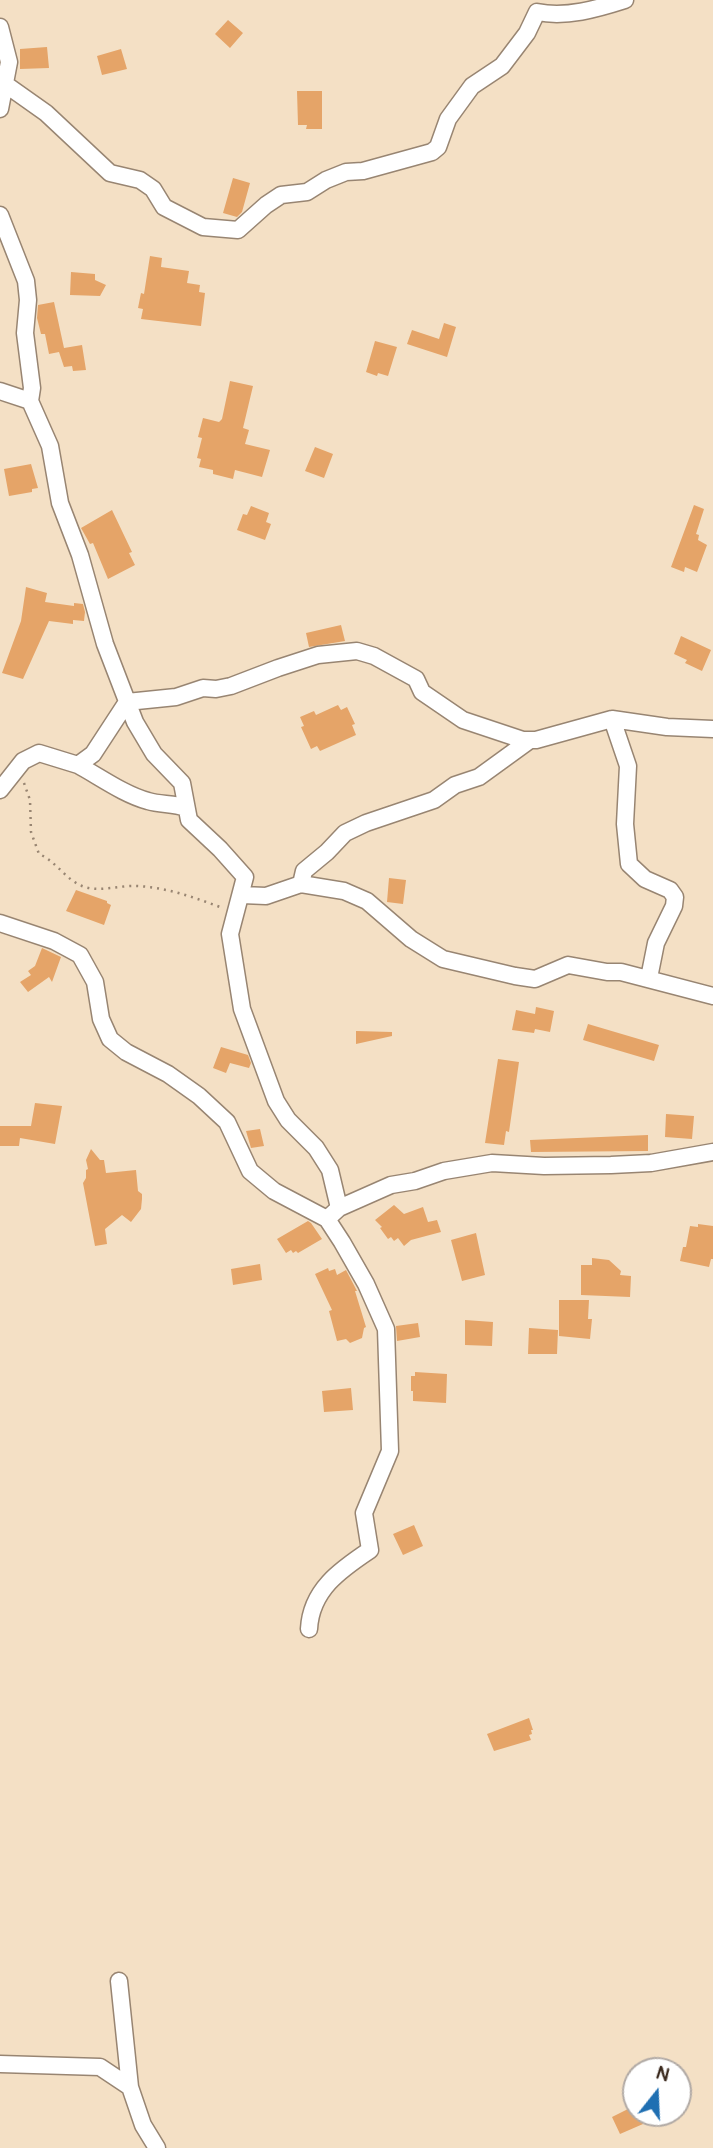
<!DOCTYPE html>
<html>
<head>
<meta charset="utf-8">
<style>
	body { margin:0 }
	#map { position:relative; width:713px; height:2148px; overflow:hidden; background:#f4e0c5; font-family:Pangolin,sans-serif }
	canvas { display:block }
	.north { position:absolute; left:622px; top:2057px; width:70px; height:70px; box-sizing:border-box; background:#fff; border:2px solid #b1aaa5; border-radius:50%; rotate:18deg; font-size:19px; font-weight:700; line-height:28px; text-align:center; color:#3b2a1e }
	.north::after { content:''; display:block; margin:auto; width:24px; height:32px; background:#1f6fb2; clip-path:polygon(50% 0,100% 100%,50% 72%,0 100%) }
</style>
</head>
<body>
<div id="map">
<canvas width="713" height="2148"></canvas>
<div class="north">N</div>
</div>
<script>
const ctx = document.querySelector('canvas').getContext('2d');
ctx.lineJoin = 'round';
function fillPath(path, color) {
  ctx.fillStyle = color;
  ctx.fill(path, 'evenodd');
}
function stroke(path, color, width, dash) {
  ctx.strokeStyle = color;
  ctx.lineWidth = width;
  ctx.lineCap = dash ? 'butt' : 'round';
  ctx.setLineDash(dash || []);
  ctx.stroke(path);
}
fillPath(new Path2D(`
	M 228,20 L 243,33 L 230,48 L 215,34 Z
	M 47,47 L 49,68 L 20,69 L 20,49 Z
	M 121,49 L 127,69 L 102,75 L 97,56 Z
	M 297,91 L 322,91 L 322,129 L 306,129 L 307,125 L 298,125 Z
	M 233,178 L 250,183 L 242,212 L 237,217 L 223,213 Z
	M 150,256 L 162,258 L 161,267 L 189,271 L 187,283 L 200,285 L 199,292 L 205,293 L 201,326 L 141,319 L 143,309 L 138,308 L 141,293 L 144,294 Z
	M 71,272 L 95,274 L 95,280 L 106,285 L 100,296 L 70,295 Z
	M 54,302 L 64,348 L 82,345 L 86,370 L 73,371 L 72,366 L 64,367 L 59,352 L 49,354 L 45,334 L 41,334 L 37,318 L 38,305 Z
	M 444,323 L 456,327 L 447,357 L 407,344 L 412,330 L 439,339 Z
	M 375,341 L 397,347 L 388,376 L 378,373 L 377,376 L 366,372 Z
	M 230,381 L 253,386 L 243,428 L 249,430 L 245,444 L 270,450 L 262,477 L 235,470 L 233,479 L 213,474 L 213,470 L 199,467 L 201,459 L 197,458 L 202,438 L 198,437 L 203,418 L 219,422 L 222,419 Z
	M 315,447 L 333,454 L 324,478 L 305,471 Z
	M 31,464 L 38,488 L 32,489 L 32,492 L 9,496 L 4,469 Z
	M 694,505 L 704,509 L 696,534 L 699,535 L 698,540 L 707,545 L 697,572 L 685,567 L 684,572 L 671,567 Z
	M 251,506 L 269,513 L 266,522 L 271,524 L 265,540 L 237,530 L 243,514 L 247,515 Z
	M 112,510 L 132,552 L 129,553 L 135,565 L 108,579 L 93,543 L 90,544 L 81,528 Z
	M 26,587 L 47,593 L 45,602 L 74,606 L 74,603 L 83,604 L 85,612 L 84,621 L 73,620 L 73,624 L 49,621 L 23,679 L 2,673 L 21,621 Z
	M 341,625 L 345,641 L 309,647 L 306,633 Z
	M 681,636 L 711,650 L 702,671 L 685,663 L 687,660 L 674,654 Z
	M 338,705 L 341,710 L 347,707 L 355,724 L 352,725 L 356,735 L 320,751 L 317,746 L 311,749 L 301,727 L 304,726 L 300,717 L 314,711 L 316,715 Z
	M 389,878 L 406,880 L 403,904 L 387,902 Z
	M 76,890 L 107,901 L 107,903 L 111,905 L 104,925 L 66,911 Z
	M 42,948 L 61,957 L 52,982 L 49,977 L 28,992 L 20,982 L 31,975 L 28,971 L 35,966 Z
	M 536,1007 L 554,1011 L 550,1032 L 535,1029 L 534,1033 L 512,1030 L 516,1010 L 535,1014 Z
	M 588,1024 L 659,1045 L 654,1061 L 583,1040 Z
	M 356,1031 L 392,1032 L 392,1036 L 356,1044 Z
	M 221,1047 L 248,1055 L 251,1063 L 249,1068 L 230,1063 L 226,1073 L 213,1068 Z
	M 498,1059 L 519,1062 L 509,1132 L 506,1131 L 504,1145 L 485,1143 Z
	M 35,1103 L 62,1106 L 55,1144 L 20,1138 L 19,1146 L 0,1146 L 0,1126 L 31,1126 Z
	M 666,1114 L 694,1116 L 692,1139 L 665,1137 Z
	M 260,1129 L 264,1146 L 251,1148 L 246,1131 Z
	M 648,1135 L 648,1151 L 531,1152 L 530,1140 Z
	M 91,1149 L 100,1160 L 104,1160 L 106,1173 L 136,1170 L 138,1191 L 142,1194 L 142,1199 L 141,1209 L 131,1222 L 122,1215 L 105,1229 L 107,1244 L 95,1246 L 83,1183 L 86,1178 L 86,1170 L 88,1169 L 86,1160 Z
	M 394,1205 L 404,1214 L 423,1207 L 428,1222 L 437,1220 L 441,1232 L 411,1240 L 404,1246 L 398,1238 L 394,1241 L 391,1237 L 388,1239 L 380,1228 L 382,1227 L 375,1220 Z
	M 308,1221 L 311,1223 L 322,1239 L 298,1253 L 296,1251 L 293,1253 L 291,1250 L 286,1253 L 277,1239 Z
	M 698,1224 L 713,1226 L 713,1259 L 711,1259 L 709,1267 L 680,1261 L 683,1247 L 686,1247 L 690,1226 L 698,1227 Z
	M 476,1233 L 485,1275 L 462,1281 L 451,1240 Z
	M 592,1258 L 609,1260 L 621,1271 L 620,1275 L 631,1276 L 630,1297 L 581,1295 L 581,1265 L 592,1265 Z
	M 260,1264 L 262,1280 L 233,1285 L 231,1269 Z
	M 328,1268 L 329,1271 L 335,1269 L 337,1275 L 346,1270 L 357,1291 L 355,1291 L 366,1327 L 364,1328 L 362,1338 L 350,1343 L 346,1339 L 337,1341 L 329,1311 L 332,1310 L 315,1274 Z
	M 559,1300 L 589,1300 L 588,1319 L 592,1319 L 590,1339 L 559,1336 Z
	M 465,1320 L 493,1322 L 492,1346 L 465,1345 Z
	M 418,1323 L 420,1337 L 397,1341 L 396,1326 Z
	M 529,1328 L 558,1330 L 557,1354 L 528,1354 Z
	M 415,1372 L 447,1374 L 446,1403 L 413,1401 L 413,1391 L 411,1391 L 411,1376 L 415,1376 Z
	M 351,1388 L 353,1410 L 324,1412 L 322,1391 Z
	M 414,1525 L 423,1546 L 403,1555 L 393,1534 Z
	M 529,1718 L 533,1730 L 531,1730 L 532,1734 L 529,1735 L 531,1740 L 494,1751 L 487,1734 Z
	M 634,2106 L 643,2124 L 620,2134 L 612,2117 Z`), '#e5a468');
const street = new Path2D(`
	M 0,27 L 9,62 L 0,109
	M 5,84 L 46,113 L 110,173 L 140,180 L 153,189 L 164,207 L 203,227 L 238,230 L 266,205 L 281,195 L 307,192 L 326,180 L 346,172 L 363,171 L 432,152 L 438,147 L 448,119 L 472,86 L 502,66 L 527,33 L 537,12 C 566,18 597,9 625,0
	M 0,215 L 26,281 L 28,300 L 25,333 L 32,388 L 30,401 L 50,446 L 60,503 L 80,555 L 105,644 L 135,722 L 154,754 L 182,783 L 189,820 L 220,849 L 245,877 L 230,934 L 242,1009 L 276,1101 L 288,1120 L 316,1148 L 330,1170 L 339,1208 L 327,1219
	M 0,391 L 30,401
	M 612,719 L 667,727 L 713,729
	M 78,765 C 100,777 125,795 148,801 C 161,805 174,803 186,808
	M 0,790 L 23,761 L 39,753 L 78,765 L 93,754 L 127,702 L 176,697 L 203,688 L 216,689 L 231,686 L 278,668 L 318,655 L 357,651 L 374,656 L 416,679 L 422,692 L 463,720 L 523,740 L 536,740 L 612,719 L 628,766 L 625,824 L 629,864 L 645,879 L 670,890 L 675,897 L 674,906 L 656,943 L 649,978
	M 301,884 L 304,871 L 327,852 L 345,833 L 366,823 L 434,800 L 455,785 L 479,777 L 530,740
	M 242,895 L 266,896 L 301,884 L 344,891 L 367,901 L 411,939 L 443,959 L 515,976 L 535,979 L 568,965 L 607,972 L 621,972 L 713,996
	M 0,923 L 54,941 L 80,955 L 95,982 L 101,1019 L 110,1039 L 126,1052 L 168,1074 L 199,1096 L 227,1122 L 250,1171 L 274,1191 L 327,1219 L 342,1242 L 366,1284 L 386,1329 L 390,1451 L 364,1513 L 370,1550 C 340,1570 311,1590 309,1629
	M 339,1208 L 391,1185 L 415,1181 L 444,1171 L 492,1163 L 544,1166 L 611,1165 L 651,1163 L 713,1152
	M 119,1981 L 130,2087
	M 0,2064 L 100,2067 L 130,2087 L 143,2125 L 157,2148`);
stroke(street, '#988572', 19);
stroke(new Path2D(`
	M 24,783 L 30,800 L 31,832 L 39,854 C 56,861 65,879 82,886 C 99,893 119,885 136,886 C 165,887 193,897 220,907`), '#988572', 2.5, [2, 5]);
stroke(street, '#fff', 16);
</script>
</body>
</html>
